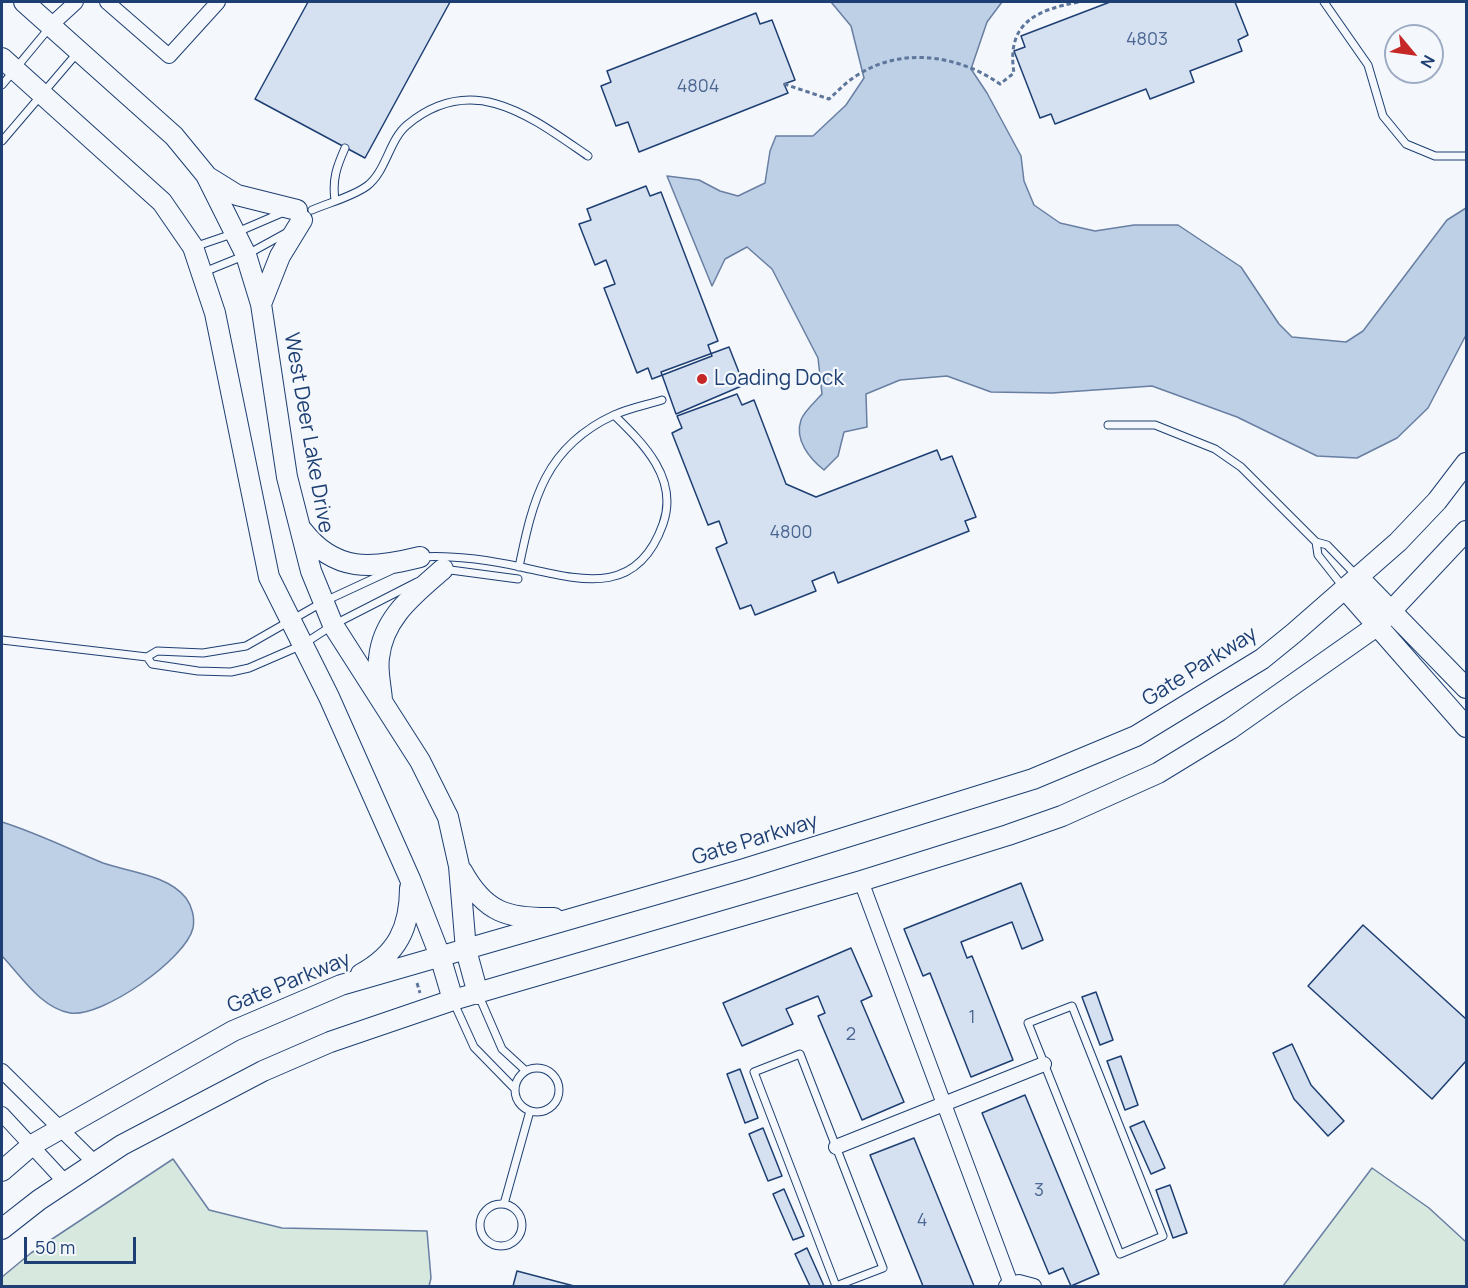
<!DOCTYPE html>
<html>
<head>
<meta charset="utf-8">
<style>
	body { margin:0 }
	#map { position:relative; width:1468px; height:1288px; overflow:hidden; background:#f4f7fb; font-family:Manrope,sans-serif }
	canvas { display:block }
	.frame { position:absolute; inset:0; border:3px solid #1d3f73; pointer-events:none }
	.north { position:absolute; left:1384px; top:24px; width:60px; height:60px; box-sizing:border-box; background:#f4f7fb; border:2px solid #9eadc5; border-radius:50%; rotate:119deg; font-size:16px; font-weight:700; line-height:24px; text-align:center; color:#1d3f73 }
	.north::after { content:''; display:block; margin:auto; width:21px; height:27px; background:#c62828; clip-path:polygon(50% 0,100% 100%,50% 72%,0 100%) }
	.scale { position:absolute; left:24px; top:1237px; width:112px; height:27px; box-sizing:border-box; border:3px solid #1d3f73; border-top:0; padding-left:8px; font-size:18px; line-height:21px; white-space:nowrap; color:#1d3f73; -webkit-text-stroke:4px #f4f7fb; paint-order:stroke }
</style>
</head>
<body>
<div id="map">
<canvas width="1468" height="1288"></canvas>
<div class="frame"></div>
<div class="north">N</div>
<div class="scale">50 m</div>
</div>
<script>
const ctx = document.querySelector('canvas').getContext('2d');
ctx.lineJoin = 'round';
function fillPath(path, color) {
  ctx.fillStyle = color;
  ctx.fill(path, 'evenodd');
}
function stroke(path, color, width, dash) {
  ctx.strokeStyle = color;
  ctx.lineWidth = width;
  ctx.lineCap = dash ? 'butt' : 'round';
  ctx.setLineDash(dash || []);
  ctx.stroke(path);
}
function label(font, color, halo, rows, align = 'center') {
  ctx.font = font + ' Manrope,sans-serif';
  ctx.lineWidth = 4.5;
  ctx.setLineDash([]);
  ctx.textBaseline = 'middle';
  ctx.strokeStyle = halo;
  ctx.fillStyle = color;
  for (const [text, x, y, turn = 0] of rows) {
    ctx.save();
    ctx.translate(x, y);
    ctx.rotate((+turn || 0) * Math.PI / 180);
    ctx.textAlign = isNaN(turn) ? turn : align;
    if (halo) ctx.strokeText(text, 0, 0);
    ctx.fillText(text, 0, 0);
    ctx.restore();
  }
}
const green = new Path2D(`
	M 173,1159 L 209,1210 L 282,1228 L 427,1231 L 431,1278 L 429,1286 L 2,1286 L 2,1277 L 31,1253 Z
	M 1372,1168 L 1429,1208 L 1466,1242 L 1466,1286 L 1283,1286 Z`);
fillPath(green, '#d7e8df');
stroke(green, '#687fa3', 1.5);
const water = new Path2D(`
	M 831,2 L 1002,2 L 987,22 L 971,69 L 987,93 L 1021,156 L 1024,181 L 1034,205 L 1060,223 L 1095,231 L 1134,225 L 1178,225 L 1241,267 L 1279,324 L 1292,337 L 1346,342 L 1363,331 L 1447,220 L 1466,208 L 1466,335 L 1428,408 L 1397,438 L 1357,458 L 1317,456 L 1237,417 L 1152,386 L 1052,393 L 991,392 L 947,376 L 900,380 L 866,394 L 867,427 L 844,432 L 838,456 L 824,470 C 810,459 794,440 801,420 C 804,411 816,401 822,394 L 818,358 L 772,269 L 747,247 L 725,259 L 712,286 L 667,176 L 699,180 L 720,191 L 738,196 L 765,183 L 770,151 L 776,136 L 813,136 L 846,105 L 864,78 L 851,26 Z
	M 2,822 C 37,833 69,849 103,863 C 129,872 168,875 186,898 C 192,906 195,918 193,928 C 186,959 102,1018 70,1013 C 41,1008 21,976 2,956 Z`);
fillPath(water, '#bed0e5');
stroke(water, '#687fa3', 1.5);
const building = new Path2D(`
	M 308,2 L 450,2 L 365,158 L 255,99 Z
	M 1110,2 L 1235,2 L 1248,35 L 1238,40 L 1242,51 L 1190,71 L 1194,82 L 1150,99 L 1146,89 L 1055,124 L 1051,114 L 1040,118 L 1014,51 L 1025,47 L 1021,36 Z
	M 756,13 L 760,24 L 772,20 L 795,80 L 784,84 L 788,93 L 639,152 L 628,122 L 616,126 L 601,86 L 611,82 L 607,71 Z
	M 646,186 L 650,196 L 661,192 L 718,341 L 708,345 L 712,356 L 652,379 L 648,368 L 637,373 L 604,288 L 615,284 L 606,260 L 595,265 L 579,224 L 591,220 L 587,209 Z
	M 729,347 L 744,385 L 676,414 L 661,372 Z
	M 737,394 L 742,405 L 754,400 L 786,484 L 816,497 L 937,450 L 941,460 L 952,456 L 976,517 L 965,521 L 969,531 L 838,583 L 834,572 L 812,581 L 816,591 L 755,615 L 751,605 L 740,609 L 716,548 L 727,543 L 719,521 L 708,525 L 672,433 L 682,428 L 677,416 Z
	M 1021,883 L 1043,940 L 1022,949 L 1012,922 L 961,942 L 967,958 L 972,956 L 1013,1060 L 971,1077 L 930,973 L 923,976 L 904,929 Z
	M 1363,925 L 1466,1019 L 1466,1061 L 1432,1099 L 1308,986 Z
	M 851,948 L 872,996 L 861,1001 L 904,1102 L 862,1120 L 818,1016 L 825,1013 L 818,996 L 786,1009 L 793,1024 L 742,1046 L 723,1003 Z
	M 1096,992 L 1113,1040 L 1100,1045 L 1082,997 Z
	M 1292,1044 L 1311,1085 L 1344,1121 L 1328,1136 L 1294,1099 L 1273,1053 Z
	M 1121,1056 L 1138,1105 L 1125,1110 L 1107,1061 Z
	M 740,1069 L 758,1118 L 745,1123 L 727,1074 Z
	M 1025,1095 L 1099,1274 L 1071,1286 L 1063,1268 L 1049,1274 L 982,1113 Z
	M 1144,1121 L 1165,1168 L 1151,1174 L 1130,1127 Z
	M 763,1128 L 782,1176 L 768,1181 L 749,1134 Z
	M 914,1138 L 974,1286 L 923,1286 L 870,1155 Z
	M 1170,1185 L 1187,1233 L 1173,1238 L 1156,1190 Z
	M 784,1189 L 804,1236 L 793,1240 L 773,1194 Z
	M 807,1248 L 824,1286 L 810,1286 L 795,1254 Z
	M 517,1271 L 574,1286 L 513,1286 Z`);
fillPath(building, '#d5e0f0');
stroke(building, '#1d3f73', 1.5);
const lane = new Path2D(`
	M 1324,2 L 1368,65 L 1383,116 L 1406,144 L 1435,156 L 1466,156
	M 2,85 L 50,27
	M 2,141 L 78,52
	M 335,200 C 332,179 337,166 345,148
	M 312,210 C 328,203 352,197 367,186 C 386,172 389,140 407,125 C 473,70 531,117 588,156
	M 194,247 L 235,233 L 284,212
	M 204,272 L 246,255 L 286,233
	M 1108,425 L 1155,425 L 1215,449 L 1241,467 L 1316,542 L 1327,545 L 1356,575
	M 1316,542 L 1318,555 L 1344,588
	M 421,557 C 455,555 488,560 521,567 C 580,580 637,598 663,524 C 679,479 644,444 614,415
	M 519,567 C 533,499 545,447 614,415 C 629,408 646,405 662,400
	M 443,569 L 518,579
	M 392,570 L 323,602 L 246,646 L 203,653 L 157,651 L 147,657 L 152,664 L 198,671 L 231,672 L 249,668 L 302,645 L 333,625 L 417,582
	M 2,640 L 147,657
	M 479,996 L 502,1049 L 526,1071
	M 454,1003 L 474,1047 L 515,1089
	M 1072,1006 L 1163,1236 L 1120,1254 L 1028,1023 Z
	M 800,1054 L 883,1268 L 836,1286 L 754,1072 Z
	M515 1090a22 22 0 1 1 44 0a22 22 0 1 1-44 0Z
	M480 1225a21 21 0 1 1 42 0a21 21 0 1 1-42 0Z
	M 504,1204 L 530,1111`);
const street = new Path2D(`
	M 107,2 L 169,56 L 218,2
	M 51,25 L 76,2
	M 861,881 L 1011,1284
	M 2,1071 L 95,1163
	M 2,1114 L 65,1182
	M 836,1147 L 1044,1064
	M 1006,1286 L 1019,1282 L 1034,1286`);
const secondary = new Path2D(`
	M 24,2 L 174,136 L 206,175 L 246,255 L 261,304 L 287,477 L 311,571 L 333,625 L 420,761 L 448,817 L 459,866 L 466,950 L 478,994
	M 2,58 L 162,202 L 193,247 L 215,313 L 269,577 L 329,697 L 410,879 L 440,956 L 453,1000
	M 208,177 L 237,195 L 297,210
	M 261,304 L 280,256 L 302,220
	M 302,530 C 335,573 372,569 420,557
	M 1358,577 L 1466,688
	M 1345,589 L 1466,727
	M 382,700 C 381,686 377,671 379,658 C 383,617 415,594 443,569
	M 462,871 C 485,913 508,919 554,918
	M 361,974 C 397,954 410,928 410,888
	M 2,1171 L 32,1145 L 233,1031 L 341,985 L 744,869 L 1033,779 L 1136,736 L 1262,659 L 1294,633 L 1398,542 L 1437,501 L 1466,463
	M 2,1229 L 39,1200 L 122,1145 L 263,1071 L 330,1042 L 453,1000 L 861,881 L 1008,835 L 1062,816 L 1158,773 L 1230,729 L 1378,625 L 1466,531`);
stroke(lane, '#1d3f73', 9);
stroke(street, '#1d3f73', 16);
stroke(secondary, '#1d3f73', 22);
stroke(new Path2D(`
	M 784,84 L 829,99 C 837,92 844,84 853,78 C 898,46 957,54 1000,84 L 1014,73 C 1006,23 1036,10 1079,2
	M 417,983 L 420,993`), '#5e769c', 3, [4.5, 3]);
stroke(lane, '#f4f7fb', 7);
stroke(street, '#f4f7fb', 14);
stroke(secondary, '#f4f7fb', 20);
for (const [x, y, r, color] of [
	[702,379,6,"#c62828"]
]) {
  const dot = new Path2D();
  dot.arc(x, y, r, 0, 2 * Math.PI);
  ctx.fillStyle = color;
  ctx.fill(dot);
  stroke(dot, '#f4f7fb', 2);
}
label('18px', '#4b6792', null, [
	["4803",1147,40],
	["4804",698,87],
	["4800",791,533],
	["1",972,1018],
	["2",851,1035],
	["3",1039,1191],
	["4",922,1221]
]);
label('21px', '#1d3f73', '#f4f7fb', [
	["Loading Dock",714,379]
], 'left');
label('21px', '#1d3f73', '#f4f7fb', [
	["West Deer Lake Drive",308,433,80],
	["Gate Parkway",1200,667,-32],
	["Gate Parkway",755,840,-17],
	["Gate Parkway",289,983,-22]
]);
</script>
</body>
</html>
